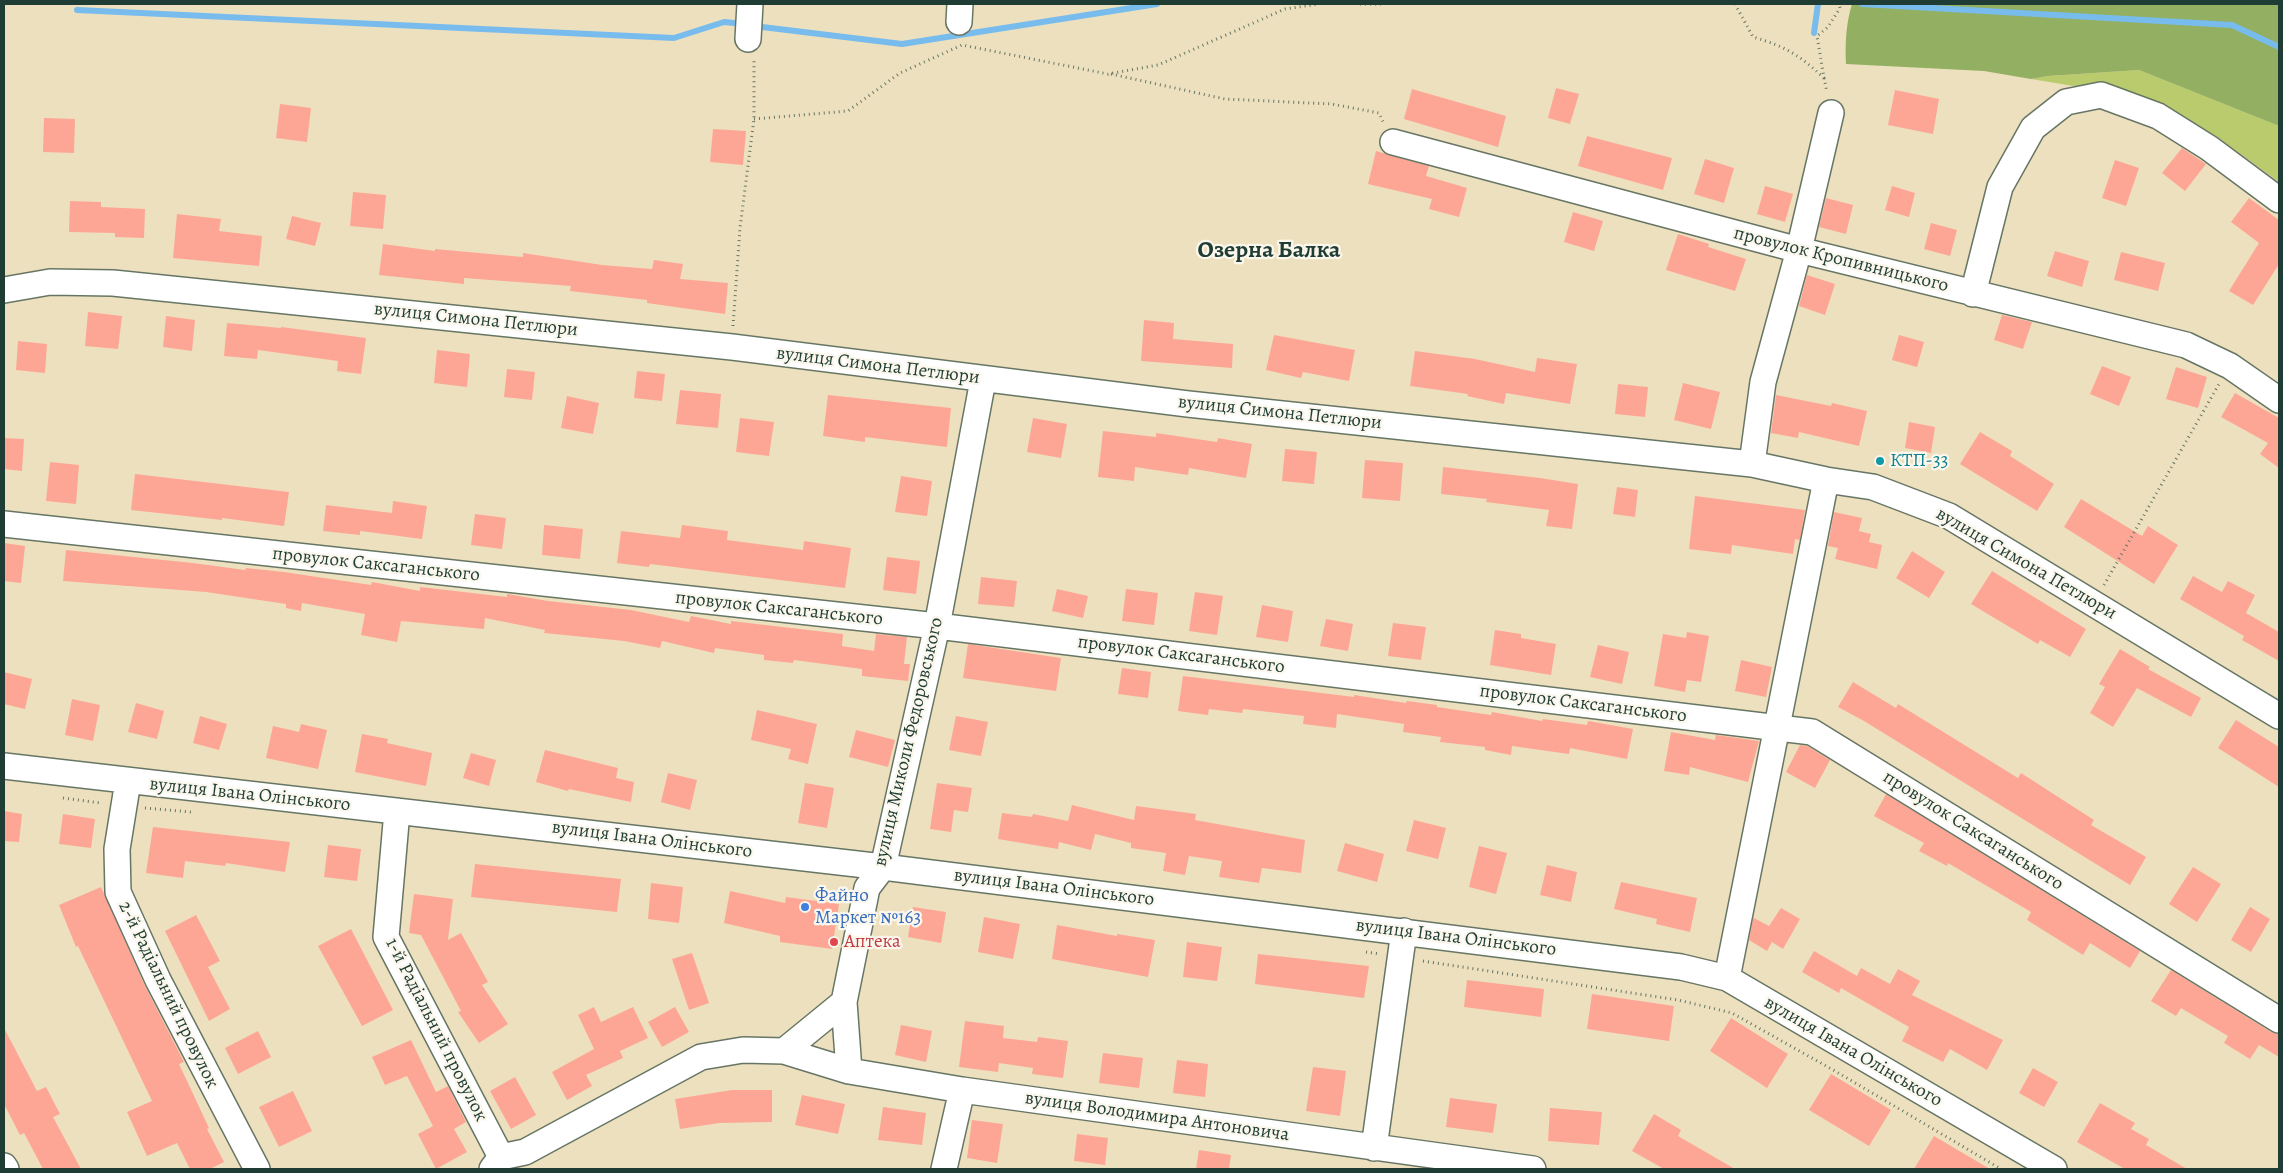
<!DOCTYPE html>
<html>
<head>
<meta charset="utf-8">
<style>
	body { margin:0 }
	#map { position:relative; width:2283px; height:1173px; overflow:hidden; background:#ede0be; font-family:Alegreya,serif }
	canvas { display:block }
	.frame { position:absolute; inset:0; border:5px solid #1f3d34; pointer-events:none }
</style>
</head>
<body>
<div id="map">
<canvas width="2283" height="1173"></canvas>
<div class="frame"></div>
</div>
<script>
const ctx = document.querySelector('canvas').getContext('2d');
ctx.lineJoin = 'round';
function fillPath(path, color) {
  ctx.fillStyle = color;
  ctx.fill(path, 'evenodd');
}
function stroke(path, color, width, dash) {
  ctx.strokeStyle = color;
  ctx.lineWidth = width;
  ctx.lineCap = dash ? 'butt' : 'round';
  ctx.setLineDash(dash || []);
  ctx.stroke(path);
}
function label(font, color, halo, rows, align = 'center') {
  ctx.font = font + ' Alegreya,serif';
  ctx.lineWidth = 4.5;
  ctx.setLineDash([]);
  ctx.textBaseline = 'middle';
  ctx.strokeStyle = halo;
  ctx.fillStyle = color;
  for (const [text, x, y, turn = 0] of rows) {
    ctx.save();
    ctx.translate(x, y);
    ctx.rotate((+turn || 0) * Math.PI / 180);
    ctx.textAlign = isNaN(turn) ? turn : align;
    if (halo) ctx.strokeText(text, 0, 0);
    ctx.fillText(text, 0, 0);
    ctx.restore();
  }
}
fillPath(new Path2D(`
	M 2139,70 L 2279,126 L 2279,182 L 2216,136 L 2110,92 L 2031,79 L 2048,76 Z`), '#bacb6e');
fillPath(new Path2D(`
	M 1852,4 L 2279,4 L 2279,126 L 2139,70 L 2048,76 L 2031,79 L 1984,71 L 1846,64 C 1845,43 1846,24 1852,4 Z`), '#93af61');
stroke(new Path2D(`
	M 1862,4 L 2232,25 L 2279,47
	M 77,10 L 674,38 L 724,22 L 745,24
	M 754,26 L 902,44 L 1157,4
	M 1814,33 L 1818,4`), '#78bcee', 6);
fillPath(new Path2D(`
	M 1556,88 L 1579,94 L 1570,124 L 1548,118 Z
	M 1412,89 L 1506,116 L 1498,147 L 1404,119 Z
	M 1895,90 L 1939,99 L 1933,134 L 1888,125 Z
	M 280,104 L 311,108 L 307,142 L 276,138 Z
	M 44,118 L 75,119 L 74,153 L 43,152 Z
	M 713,129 L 746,131 L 743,165 L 710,162 Z
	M 1587,136 L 1672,158 L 1663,190 L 1578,166 Z
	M 2182,148 L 2206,164 L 2185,191 L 2162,173 Z
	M 1376,151 L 1429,166 L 1426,176 L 1467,188 L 1459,217 L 1429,209 L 1432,199 L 1368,184 Z
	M 1705,159 L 1734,168 L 1724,203 L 1694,194 Z
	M 2115,160 L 2139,168 L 2126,206 L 2102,198 Z
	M 1765,186 L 1793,194 L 1785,222 L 1757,214 Z
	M 1892,186 L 1915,193 L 1909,217 L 1885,210 Z
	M 353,192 L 386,195 L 383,229 L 350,226 Z
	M 1826,198 L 1853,205 L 1846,234 L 1819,227 Z
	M 2249,198 L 2279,220 L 2279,264 L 2253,305 L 2229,291 L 2259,243 L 2231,222 Z
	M 70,201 L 101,202 L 101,207 L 145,209 L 144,238 L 115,237 L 115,233 L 69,232 Z
	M 1573,212 L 1603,221 L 1594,251 L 1564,242 Z
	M 177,214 L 221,219 L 219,231 L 262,236 L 259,266 L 173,258 Z
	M 292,216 L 321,223 L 315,246 L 286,239 Z
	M 1931,223 L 1957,230 L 1950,256 L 1924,249 Z
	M 1678,234 L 1709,244 L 1708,247 L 1746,259 L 1735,291 L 1666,270 Z
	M 383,244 L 435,251 L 435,249 L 523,257 L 523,253 L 602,265 L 652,269 L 654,260 L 683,264 L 680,279 L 728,283 L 725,314 L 647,303 L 647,300 L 570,291 L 571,286 L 464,278 L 464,284 L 379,275 Z
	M 2055,251 L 2089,261 L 2082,287 L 2047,276 Z
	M 2121,252 L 2165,263 L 2158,291 L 2114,280 Z
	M 1807,275 L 1835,284 L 1825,315 L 1799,306 Z
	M 88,312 L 122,316 L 118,349 L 85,346 Z
	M 2002,315 L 2032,322 L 2023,349 L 1994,340 Z
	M 166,316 L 195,320 L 192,351 L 163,347 Z
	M 1144,320 L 1174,323 L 1173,339 L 1233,344 L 1232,368 L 1141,361 Z
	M 227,323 L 281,328 L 281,327 L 366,338 L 361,374 L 337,371 L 338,361 L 258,350 L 257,359 L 224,356 Z
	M 1274,335 L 1355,350 L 1349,381 L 1303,372 L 1301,378 L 1266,370 Z
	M 1899,335 L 1924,342 L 1917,367 L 1892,360 Z
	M 18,341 L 47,344 L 45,373 L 16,370 Z
	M 437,350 L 470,354 L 467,387 L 434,383 Z
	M 1415,351 L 1475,359 L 1535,372 L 1537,358 L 1577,364 L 1570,404 L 1506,393 L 1504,404 L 1467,396 L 1468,394 L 1410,386 Z
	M 2102,366 L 2131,377 L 2119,406 L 2090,394 Z
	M 2176,367 L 2207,377 L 2198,408 L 2166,399 Z
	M 507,369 L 535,372 L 532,400 L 504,397 Z
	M 637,371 L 665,374 L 662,401 L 634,398 Z
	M 1683,383 L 1720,392 L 1711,429 L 1674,420 Z
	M 1618,384 L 1648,387 L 1645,417 L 1615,414 Z
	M 680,390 L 721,394 L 718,428 L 676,424 Z
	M 2235,393 L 2279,418 L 2279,468 L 2260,454 L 2268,443 L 2221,417 Z
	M 828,395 L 951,408 L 947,447 L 865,437 L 865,442 L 823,436 Z
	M 1776,395 L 1831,406 L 1832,403 L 1867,411 L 1859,446 L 1799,432 L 1798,438 L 1771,433 Z
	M 567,396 L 599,403 L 593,434 L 561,428 Z
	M 740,418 L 774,422 L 769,456 L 736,452 Z
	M 1033,418 L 1067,424 L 1061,458 L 1027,452 Z
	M 1909,422 L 1935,427 L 1931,453 L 1905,448 Z
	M 1103,431 L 1156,437 L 1156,433 L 1217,442 L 1218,438 L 1252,444 L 1246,478 L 1189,468 L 1188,475 L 1135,467 L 1134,481 L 1098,477 Z
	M 1980,432 L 2012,451 L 2010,456 L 2054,484 L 2037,511 L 1960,464 Z
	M 4,438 L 24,439 L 22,471 L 4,469 Z
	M 1285,449 L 1317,452 L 1314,484 L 1282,481 Z
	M 1365,460 L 1403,463 L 1400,501 L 1362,498 Z
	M 50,462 L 79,465 L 76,504 L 46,501 Z
	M 1443,467 L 1540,478 L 1578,484 L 1572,529 L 1546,526 L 1549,510 L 1486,502 L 1487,499 L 1441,494 Z
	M 135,474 L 289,492 L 284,526 L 222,518 L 222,520 L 131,510 Z
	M 901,476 L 932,481 L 927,516 L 895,512 Z
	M 1617,487 L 1638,490 L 1635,517 L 1613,514 Z
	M 1695,496 L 1805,510 L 1800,540 L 1795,539 L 1793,554 L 1732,545 L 1731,554 L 1689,549 Z
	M 2081,499 L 2142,536 L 2148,526 L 2178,545 L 2154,584 L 2064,527 Z
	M 393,501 L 427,506 L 422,539 L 360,531 L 360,535 L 323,531 L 326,505 L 392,513 Z
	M 1834,512 L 1862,518 L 1859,531 L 1871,534 L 1869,542 L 1882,545 L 1877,569 L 1835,559 L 1838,548 L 1828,546 Z
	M 475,514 L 506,518 L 502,549 L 471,545 Z
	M 544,525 L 583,529 L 580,559 L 542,555 Z
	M 682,525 L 728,531 L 727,540 L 803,550 L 804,541 L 851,548 L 845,588 L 650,564 L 649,567 L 617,563 L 621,531 L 680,538 Z
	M 4,543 L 25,546 L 21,583 L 4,581 Z
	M 66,550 L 193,563 L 245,570 L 246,568 L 284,572 L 371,585 L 372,582 L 420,591 L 420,587 L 507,597 L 507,594 L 548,601 L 631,610 L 689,622 L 691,616 L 731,624 L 731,621 L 843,634 L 842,646 L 874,651 L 876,634 L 907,637 L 904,664 L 910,664 L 908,681 L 862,676 L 862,669 L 794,660 L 793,663 L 764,660 L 764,655 L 715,648 L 714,653 L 662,641 L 660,648 L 624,641 L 544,633 L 545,630 L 485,618 L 484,629 L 401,621 L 397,642 L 361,635 L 365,614 L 302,603 L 301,611 L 286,608 L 286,604 L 206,592 L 63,581 Z
	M 1912,551 L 1945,572 L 1929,598 L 1896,578 Z
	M 887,557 L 920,561 L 916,594 L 883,590 Z
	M 1992,571 L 2086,629 L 2070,657 L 2040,640 L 2038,644 L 1971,604 Z
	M 2193,576 L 2222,592 L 2228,581 L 2255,595 L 2246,613 L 2279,632 L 2279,661 L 2242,640 L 2244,636 L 2180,599 Z
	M 981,577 L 1017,581 L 1014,607 L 978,604 Z
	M 1057,589 L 1088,596 L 1083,618 L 1052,611 Z
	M 1126,589 L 1158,593 L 1154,625 L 1122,621 Z
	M 1195,592 L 1223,596 L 1217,635 L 1189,631 Z
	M 1262,605 L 1293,611 L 1288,642 L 1256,637 Z
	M 1326,619 L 1353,624 L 1348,651 L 1320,646 Z
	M 1393,623 L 1426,627 L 1421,660 L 1388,656 Z
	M 1495,630 L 1521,634 L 1521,638 L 1556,644 L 1551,675 L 1490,665 Z
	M 1687,632 L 1709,636 L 1701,682 L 1687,680 L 1685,692 L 1654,686 L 1663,634 L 1686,638 Z
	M 968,644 L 1061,658 L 1056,691 L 963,678 Z
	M 1598,645 L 1629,652 L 1622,684 L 1590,677 Z
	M 2120,649 L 2150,667 L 2148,669 L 2201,698 L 2191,717 L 2137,688 L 2113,727 L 2090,713 L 2105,687 L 2099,684 Z
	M 1741,660 L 1772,667 L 1766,697 L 1735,691 Z
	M 1122,668 L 1151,672 L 1148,698 L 1118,694 Z
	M 4,672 L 32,679 L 25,709 L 4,704 Z
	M 1183,676 L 1354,697 L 1354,695 L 1406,703 L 1407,701 L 1437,705 L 1437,707 L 1491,715 L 1492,712 L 1542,721 L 1543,719 L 1587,725 L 1588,721 L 1633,729 L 1627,759 L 1570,748 L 1569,754 L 1512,746 L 1511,755 L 1485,750 L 1485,747 L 1440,742 L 1441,737 L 1403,732 L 1404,724 L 1337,714 L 1336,728 L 1303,724 L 1304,716 L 1243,709 L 1242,713 L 1209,709 L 1208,715 L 1178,711 Z
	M 1853,682 L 1896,708 L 1898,704 L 2018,778 L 2021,773 L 2094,820 L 2091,825 L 2146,857 L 2130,885 L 1864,721 L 1838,707 Z
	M 72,699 L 100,705 L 93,741 L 65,735 Z
	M 136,703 L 164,711 L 157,739 L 128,732 Z
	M 757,710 L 817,724 L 808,764 L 788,759 L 791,749 L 751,740 Z
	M 200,716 L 227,724 L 219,750 L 193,743 Z
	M 956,716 L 988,722 L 981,756 L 949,750 Z
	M 2236,720 L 2279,747 L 2279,787 L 2218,748 Z
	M 301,724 L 327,730 L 318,769 L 266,758 L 273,726 L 299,732 Z
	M 856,730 L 895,740 L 888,767 L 849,757 Z
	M 1671,732 L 1715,740 L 1716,735 L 1759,741 L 1748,782 L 1690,767 L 1689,775 L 1664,771 Z
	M 362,734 L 388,739 L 387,743 L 432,753 L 426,786 L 355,772 Z
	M 1800,745 L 1807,746 L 1830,760 L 1815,788 L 1786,772 Z
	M 545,750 L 618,768 L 616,778 L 634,782 L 631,802 L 569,789 L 568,791 L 536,782 Z
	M 471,753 L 496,760 L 489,786 L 463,778 Z
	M 668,773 L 697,780 L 690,810 L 661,802 Z
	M 805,783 L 834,788 L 827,828 L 798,823 Z
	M 937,783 L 972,788 L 968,812 L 954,810 L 951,832 L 930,829 Z
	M 1886,794 L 2140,951 L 2130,968 L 2090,943 L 2083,955 L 2027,920 L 2031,912 L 1948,863 L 1947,866 L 1919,851 L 1924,843 L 1874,816 Z
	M 1072,805 L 1134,820 L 1136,806 L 1196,814 L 1195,820 L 1305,840 L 1301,873 L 1262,868 L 1259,883 L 1219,877 L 1222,861 L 1189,856 L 1185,875 L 1163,871 L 1166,853 L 1131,848 L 1131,843 L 1095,834 L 1091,850 L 1059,842 L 1058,849 L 998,839 L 1002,813 L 1032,817 L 1033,814 L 1068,821 Z
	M 4,811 L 22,814 L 19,842 L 4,841 Z
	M 63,814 L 95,819 L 91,848 L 59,844 Z
	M 1414,820 L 1446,828 L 1438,859 L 1406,851 Z
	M 153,827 L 290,842 L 285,872 L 226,863 L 225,866 L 185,861 L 183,878 L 146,873 Z
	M 1345,843 L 1384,854 L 1377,882 L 1337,871 Z
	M 328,845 L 361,849 L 357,881 L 324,877 Z
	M 1479,846 L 1507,853 L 1496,894 L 1469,887 Z
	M 475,864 L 621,879 L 617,912 L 471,897 Z
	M 1547,865 L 1577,872 L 1571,902 L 1540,895 Z
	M 2193,867 L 2221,884 L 2197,922 L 2169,904 Z
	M 1621,882 L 1697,898 L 1690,932 L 1656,924 L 1657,919 L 1614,909 Z
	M 651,883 L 683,887 L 679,923 L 648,919 Z
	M 101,887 L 145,986 L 184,1062 L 179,1064 L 209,1128 L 207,1129 L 224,1162 L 210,1169 L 190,1169 L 177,1143 L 147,1156 L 127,1112 L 152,1101 L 78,946 L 76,947 L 59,905 Z
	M 730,891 L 785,903 L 786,897 L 839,904 L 832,949 L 780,942 L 780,936 L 724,923 Z
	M 414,894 L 453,899 L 448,940 L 461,933 L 488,982 L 482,985 L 508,1024 L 479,1043 L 458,1012 L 461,1011 L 421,935 L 409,933 Z
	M 913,907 L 946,912 L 941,943 L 908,937 Z
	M 2250,907 L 2270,919 L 2251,952 L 2231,940 Z
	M 1781,908 L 1800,919 L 1783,949 L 1772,942 L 1767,951 L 1749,940 L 1753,919 L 1754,918 L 1769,926 Z
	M 196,915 L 220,961 L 208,967 L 230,1009 L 209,1021 L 165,931 Z
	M 984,917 L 1020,924 L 1013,959 L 978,952 Z
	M 1057,925 L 1117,936 L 1117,934 L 1155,940 L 1148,977 L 1052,959 Z
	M 351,929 L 393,1010 L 362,1026 L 318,946 Z
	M 1187,942 L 1222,947 L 1217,981 L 1183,977 Z
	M 1814,951 L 1857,976 L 1861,968 L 1890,984 L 1898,969 L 1920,981 L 1912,995 L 2003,1040 L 1987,1070 L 1950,1049 L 1943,1062 L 1902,1041 L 1909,1027 L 1841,988 L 1839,993 L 1802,972 Z
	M 692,953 L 709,1003 L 689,1010 L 672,959 Z
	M 1258,954 L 1369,966 L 1364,998 L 1255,984 Z
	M 2171,970 L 2271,1032 L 2279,1034 L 2279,1057 L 2259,1045 L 2250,1059 L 2224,1043 L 2228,1036 L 2181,1008 L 2176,1016 L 2151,1001 Z
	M 1467,980 L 1544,989 L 1541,1017 L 1464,1007 Z
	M 1592,994 L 1674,1006 L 1669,1041 L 1587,1029 Z
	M 594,1007 L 601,1022 L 633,1007 L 648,1038 L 620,1051 L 623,1058 L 586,1075 L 592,1086 L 567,1100 L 552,1072 L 594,1049 L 578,1015 Z
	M 675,1007 L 689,1032 L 662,1047 L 648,1022 Z
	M 1731,1018 L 1788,1054 L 1767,1088 L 1710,1051 Z
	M 965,1021 L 1004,1026 L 1003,1038 L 1037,1042 L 1038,1037 L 1068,1041 L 1063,1078 L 1032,1074 L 1033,1068 L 999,1063 L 998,1072 L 959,1067 Z
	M 901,1025 L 932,1031 L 926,1062 L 895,1055 Z
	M 4,1028 L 37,1091 L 46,1087 L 60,1114 L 53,1117 L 81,1169 L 43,1169 L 24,1133 L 20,1135 L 4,1104 Z
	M 258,1031 L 271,1057 L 238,1074 L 225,1048 Z
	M 411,1040 L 436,1092 L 448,1086 L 466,1122 L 454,1129 L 467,1152 L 436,1169 L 418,1134 L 433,1126 L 407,1076 L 385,1085 L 372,1057 Z
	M 1103,1053 L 1143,1058 L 1139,1088 L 1099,1083 Z
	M 1177,1060 L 1208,1064 L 1205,1097 L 1173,1093 Z
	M 1313,1067 L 1346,1071 L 1340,1116 L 1306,1111 Z
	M 2033,1068 L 2058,1082 L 2044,1107 L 2019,1093 Z
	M 1831,1074 L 1891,1110 L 1869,1146 L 1809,1110 Z
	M 515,1077 L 536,1115 L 511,1129 L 490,1091 Z
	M 732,1090 L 772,1090 L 772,1122 L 719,1123 L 680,1129 L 675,1099 Z
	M 293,1091 L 312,1131 L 279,1147 L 259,1107 Z
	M 802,1095 L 845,1104 L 838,1134 L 795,1125 Z
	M 1450,1098 L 1497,1104 L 1493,1133 L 1446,1127 Z
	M 2100,1103 L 2135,1123 L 2131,1129 L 2149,1139 L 2146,1145 L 2187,1169 L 2125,1169 L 2077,1142 Z
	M 883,1107 L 926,1113 L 922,1145 L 878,1140 Z
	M 1550,1108 L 1602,1112 L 1599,1145 L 1548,1141 Z
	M 1654,1114 L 1681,1130 L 1678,1136 L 1735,1169 L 1664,1169 L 1632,1151 Z
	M 972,1120 L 1003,1124 L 997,1163 L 967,1158 Z
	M 1077,1134 L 1108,1138 L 1105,1165 L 1074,1161 Z
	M 1934,1136 L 1990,1169 L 1914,1169 Z
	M 1199,1150 L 1231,1155 L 1229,1169 L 1196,1169 Z`), '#fea695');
const minor = new Path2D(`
	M 959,22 L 960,4
	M 748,39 L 750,4
	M 1393,142 L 1799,250 L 2186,345 L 2230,366 L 2279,400
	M 4,290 L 50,282 L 113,283 L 732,347 L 1188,404 L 1752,464 L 1826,480 L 1873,487 L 1949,516 L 2279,716
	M 1973,294 L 2000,187 L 2033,128 L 2066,102 L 2101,95 L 2158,116 L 2209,148 L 2279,200
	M 1752,464 L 1763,382 L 1799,250 L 1831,113
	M 4,524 L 937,626 L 1812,732 L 2279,1020
	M 4,766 L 883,867 L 1681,967 L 1727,978 L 2054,1169
	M 128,781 L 117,849 L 118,892 L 158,980 L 257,1169
	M 397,811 L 386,937 L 501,1157
	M 1727,978 L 1826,480
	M 784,1051 L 844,1002
	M 849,1071 L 844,1002 L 867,888 L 883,867 L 937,626 L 983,380
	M 1374,1148 L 1404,931
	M 4,1166 L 6,1169
	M 492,1169 L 501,1157 L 525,1152 L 701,1057 L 743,1050 L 784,1051 L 849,1071 L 962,1090 L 1533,1169
	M 944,1169 L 962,1090`);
stroke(minor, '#677664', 28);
stroke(new Path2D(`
	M 1360,4 L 1381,4
	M 1735,4 L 1753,37 C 1787,47 1799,55 1824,78 L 1817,36 L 1828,27 L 1840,8 L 1839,4
	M 1111,74 L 1225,99 L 1332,104 L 1379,113 L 1384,124
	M 1824,78 L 1827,92
	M 754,119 L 848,111 L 900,73 L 962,45 L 1108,74 L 1158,65 L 1285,9 L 1319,4
	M 733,326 L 740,228 L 754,119 L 754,59
	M 2104,585 L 2219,384
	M 63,798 L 101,803
	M 145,808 L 191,812
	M 1366,952 L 1380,954
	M 1423,961 L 1678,1000 L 1732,1013 L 1835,1071 L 2001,1169`), '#677664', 3, [1, 4]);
stroke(minor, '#fff', 25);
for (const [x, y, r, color] of [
	[1880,461,5,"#0f9aa8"],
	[805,907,5,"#3f7fe0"],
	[834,942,5,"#e0444e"]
]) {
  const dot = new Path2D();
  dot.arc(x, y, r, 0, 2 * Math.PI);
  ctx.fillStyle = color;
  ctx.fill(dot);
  stroke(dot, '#fbf7ec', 2);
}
label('19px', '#1f3d34', '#fbf7ec', [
	["провулок Кропивницького",1841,260,14],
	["вулиця Симона Петлюри",476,320,6],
	["вулиця Симона Петлюри",878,366,7],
	["вулиця Симона Петлюри",1280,413,6],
	["вулиця Симона Петлюри",2026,564,30],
	["провулок Саксаганського",376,565,6],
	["провулок Саксаганського",779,609,6],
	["провулок Саксаганського",1181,655,7],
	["провулок Саксаганського",1583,704,7],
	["вулиця Миколи Федоровського",909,742,-77],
	["вулиця Івана Олінського",250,795,6],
	["провулок Саксаганського",1973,831,32],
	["вулиця Івана Олінського",652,840,7],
	["вулиця Івана Олінського",1054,888,7],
	["вулиця Івана Олінського",1456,938,7],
	["2-й Радіальний провулок",168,995,64],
	["1-й Радіальний провулок",436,1030,63],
	["вулиця Івана Олінського",1853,1052,30],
	["вулиця Володимира Антоновича",1157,1117,8]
]);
label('19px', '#0d838f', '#fbf7ec', [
	["КТП-33",1890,461]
], 'left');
label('19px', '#366cbe', '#fbf7ec', [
	["Файно",815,896],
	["Маркет №163",815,918]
], 'left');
label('19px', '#be3a42', '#fbf7ec', [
	["Аптека",844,942]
], 'left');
label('bold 24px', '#1f3d34', '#fbf7ec', [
	["Озерна Балка",1269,251]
]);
</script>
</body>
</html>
